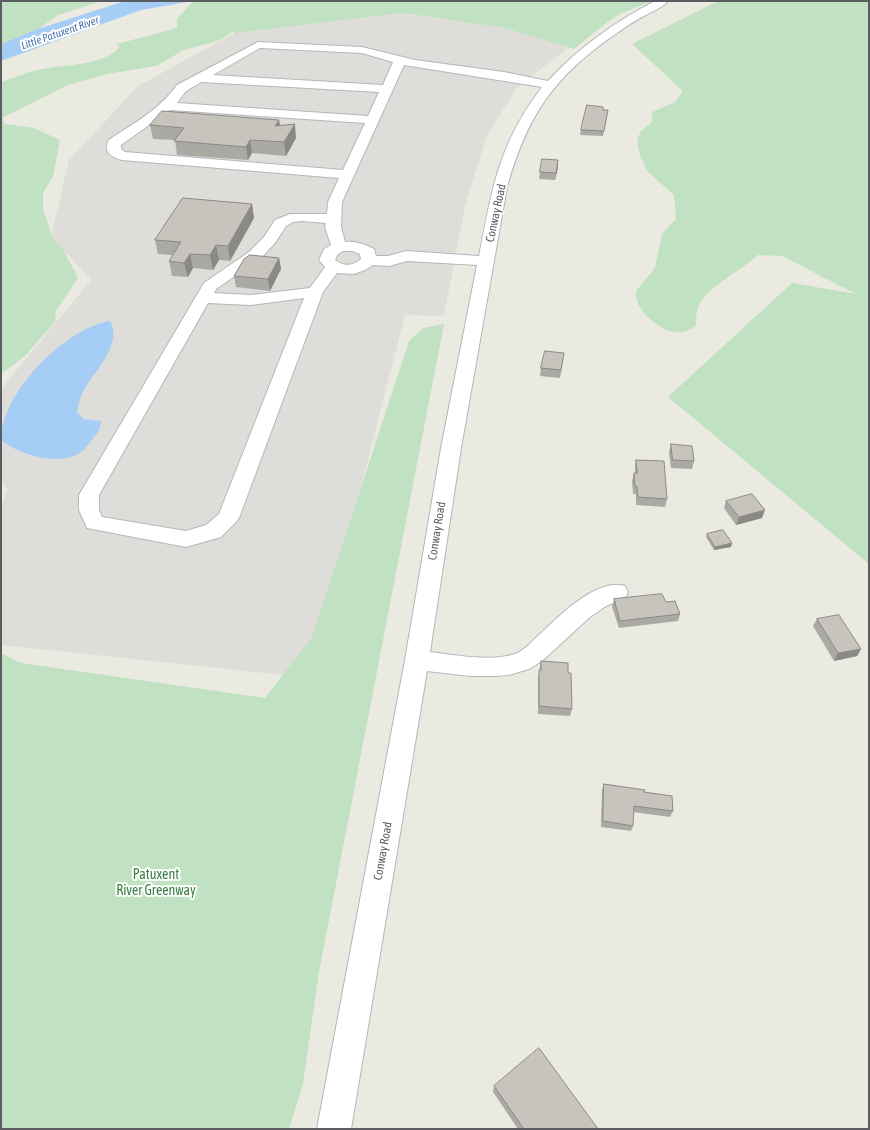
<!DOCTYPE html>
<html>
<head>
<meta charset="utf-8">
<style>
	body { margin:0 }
	#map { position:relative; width:870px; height:1130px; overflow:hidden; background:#ebeae1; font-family:"Asap Condensed",sans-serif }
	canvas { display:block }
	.frame { position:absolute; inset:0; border:2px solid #5a5c61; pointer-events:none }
</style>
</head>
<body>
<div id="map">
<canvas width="870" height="1130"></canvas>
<div class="frame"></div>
</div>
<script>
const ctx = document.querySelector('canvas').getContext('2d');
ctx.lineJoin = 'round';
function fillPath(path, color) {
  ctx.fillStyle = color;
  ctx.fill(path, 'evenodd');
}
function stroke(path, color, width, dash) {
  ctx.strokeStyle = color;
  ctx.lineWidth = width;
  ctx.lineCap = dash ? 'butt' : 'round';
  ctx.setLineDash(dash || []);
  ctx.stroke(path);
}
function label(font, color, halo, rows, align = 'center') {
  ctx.font = font + ' "Asap Condensed",sans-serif';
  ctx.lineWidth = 4;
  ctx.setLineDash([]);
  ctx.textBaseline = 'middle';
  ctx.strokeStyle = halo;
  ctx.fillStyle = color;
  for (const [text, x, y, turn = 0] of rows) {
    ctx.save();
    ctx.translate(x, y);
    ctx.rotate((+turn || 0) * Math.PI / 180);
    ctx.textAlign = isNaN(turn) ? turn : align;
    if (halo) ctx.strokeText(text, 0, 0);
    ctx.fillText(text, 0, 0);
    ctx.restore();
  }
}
fillPath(new Path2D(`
	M 397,13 L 505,28 L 569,47 L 517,88 L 487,135 L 465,206 L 444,316 L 405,315 L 312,678 L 1,645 L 1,506 L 8,489 L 1,481 L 1,389 L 91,280 L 51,236 L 69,160 L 138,86 L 235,33 Z`), '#dfddd9');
fillPath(new Path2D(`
	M 1,1 L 102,1 L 58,15 L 38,29 L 1,44 Z
	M 193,1 L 651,1 L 618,15 L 605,24 L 574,49 L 505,28 L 401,13 L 235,33 L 232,32 L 220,40 L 184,50 L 156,66 L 107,74 L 68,85 L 2,118 L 5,124 L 34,128 L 60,140 L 53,176 L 43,193 L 43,208 L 52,237 L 63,249 L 78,278 L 56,311 L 55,322 L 25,356 L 1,374 L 1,83 L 4,81 C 17,77 30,71 43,69 C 67,64 101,66 119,48 L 117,44 L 173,29 L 177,27 L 177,19 Z
	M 718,1 L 869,1 L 869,564 L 668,397 L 792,283 L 856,294 L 782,256 L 758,255 C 743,270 701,289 697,311 C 696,315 696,321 696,326 C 689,330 684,333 675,332 C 661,331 641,314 637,301 C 636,298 636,294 636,291 L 655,268 L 662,234 L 676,219 L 674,195 L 647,171 L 640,156 L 637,140 L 641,131 L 652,122 L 652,112 L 675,102 L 683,91 L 632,44 Z
	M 444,324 L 319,972 L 303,1084 L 289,1129 L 1,1129 L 1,653 L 21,663 L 265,698 L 312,637 L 409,341 L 423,328 Z`), '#c0e1c2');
fillPath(new Path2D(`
	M 125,1 L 193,1 L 141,10 L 1,61 L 1,44 L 38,29 Z
	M 110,321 C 123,343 96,370 85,388 C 80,396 79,404 77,412 L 84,419 L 101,421 C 100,430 97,434 90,442 C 88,445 85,449 82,451 C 62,468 19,455 1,440 C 1,393 65,328 110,321 Z`), '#a6cdf6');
const minor = new Path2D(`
	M 655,1 L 668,1 C 664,7 654,10 648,14 C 637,19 627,26 617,33 C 555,75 527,115 507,187 L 461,448 L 430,652 C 455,655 491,662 515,654 C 524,651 532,641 539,635 C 558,617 597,577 625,586 L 628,592 L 625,598 L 606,606 L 590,617 L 542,661 L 529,669 L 509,675 L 497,676 L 470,676 L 427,671 L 351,1129 L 317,1129 L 405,660 L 441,448 L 477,265 L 407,261 L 389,266 L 373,265 L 365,270 L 354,274 L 337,273 L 323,292 L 239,518 L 235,523 L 221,537 L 186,547 L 87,528 L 79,510 L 79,495 L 204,283 L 249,252 L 264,237 L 275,220 L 290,214 L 327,214 L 328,202 L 339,178 L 122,160 C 112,158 102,151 109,140 C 134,123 159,110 177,85 L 258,42 L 362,47 L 415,60 L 504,72 L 548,81 C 579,47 615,22 655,1 ZM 260,48 L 362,53 L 393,62 L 383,85 L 213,75 ZM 404,65 L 542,87 C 499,143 492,189 479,256 L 406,251 L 388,256 L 376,256 L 374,249 C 364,244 356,241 345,242 L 341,227 L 342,202 ZM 201,82 L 379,92 L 368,116 L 177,103 L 186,91 ZM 170,110 L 365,123 L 343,170 L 125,152 L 121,149 L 121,145 ZM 302,221 L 326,223 L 325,227 L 331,245 L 324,249 L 319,260 L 325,267 L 310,288 L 251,295 L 214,293 L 216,289 L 261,258 L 275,243 L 286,226 L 293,222 ZM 343,251 L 352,251 L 360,254 L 361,259 C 353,266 343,267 335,260 L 337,255 ZM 304,298 L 219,514 L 206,525 L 186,531 L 102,517 L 99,510 L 99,495 L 208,303 L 251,305 Z`);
stroke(minor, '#b4b6bb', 2);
fillPath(minor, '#fff');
fillPath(new Path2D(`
	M 603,110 L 607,116 L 603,136 L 580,135 L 581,130 Z
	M 279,120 L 280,125 L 296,138 L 286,156 L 252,153 L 248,160 L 177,155 L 175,140 L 153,139 L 150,125 Z
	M 558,160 L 558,167 L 555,180 L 539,179 L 540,172 Z
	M 252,204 L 254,218 L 230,261 L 219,260 L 213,270 L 193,268 L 188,277 L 172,276 L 169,261 L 173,255 L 158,254 L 155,240 Z
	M 279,258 L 281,269 L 270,291 L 236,287 L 234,276 Z
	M 563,361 L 560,378 L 540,376 L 541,368 Z
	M 671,444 L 694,461 L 692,469 L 671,468 L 669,452 Z
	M 636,460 L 667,499 L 665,507 L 636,505 L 636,494 L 633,494 L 632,481 L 634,473 L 635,473 L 635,467 Z
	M 726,501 L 762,518 L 736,525 L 724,508 Z
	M 707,534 L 732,543 L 731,547 L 714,550 L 706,537 Z
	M 614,599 L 666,602 L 680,614 L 678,621 L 619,628 L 612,607 Z
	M 817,619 L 861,649 L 857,656 L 834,661 L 813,626 Z
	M 541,661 L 568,673 L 572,709 L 570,716 L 538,714 L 538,678 Z
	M 604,784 L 644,792 L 673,811 L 670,817 L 633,812 L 633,826 L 631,831 L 601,827 L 602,790 Z
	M 494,1086 L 598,1129 L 518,1129 L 493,1092 Z`), '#aba9a3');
fillPath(new Path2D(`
	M 279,120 L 281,133 L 275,126 Z
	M 295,124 L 296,138 L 286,156 L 284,142 Z
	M 250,140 L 252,153 L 248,160 L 246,147 Z
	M 558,160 L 558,167 L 555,180 L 556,173 Z
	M 252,204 L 254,218 L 230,261 L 228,246 Z
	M 216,245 L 219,260 L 213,270 L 210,255 Z
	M 190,254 L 193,268 L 188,277 L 184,263 Z
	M 279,258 L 281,269 L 270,291 L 268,279 Z
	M 765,510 L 762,518 L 736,525 L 739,517 Z
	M 732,543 L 731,547 L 714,550 L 715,547 Z
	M 861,649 L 857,656 L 834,661 L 838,653 Z`), '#8b8985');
const building = new Path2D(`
	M 587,105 L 603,107 L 603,110 L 608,110 L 604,131 L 581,130 Z
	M 162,111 L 279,120 L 275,126 L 295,124 L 284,142 L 250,140 L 246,147 L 174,141 L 184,128 L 150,125 Z
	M 542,159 L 558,160 L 556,173 L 540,172 Z
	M 183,198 L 252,204 L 228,246 L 216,245 L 210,255 L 190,254 L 184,263 L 169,261 L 181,242 L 155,240 Z
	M 250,255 L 279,258 L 268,279 L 234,276 L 244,259 Z
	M 545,351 L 564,353 L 561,370 L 541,368 Z
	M 671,444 L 692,446 L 694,461 L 673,460 Z
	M 636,460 L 664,461 L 667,499 L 638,497 L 637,487 L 635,486 L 634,473 L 637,473 Z
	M 752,494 L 765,510 L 739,517 L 726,501 Z
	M 723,530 L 732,543 L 715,547 L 707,534 Z
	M 662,594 L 666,602 L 675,601 L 680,614 L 620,621 L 614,599 Z
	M 839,615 L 861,649 L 838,653 L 817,619 Z
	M 541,661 L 568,663 L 568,673 L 571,673 L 572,709 L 539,706 L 539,670 L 541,670 Z
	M 604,784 L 645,790 L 644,792 L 672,796 L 673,811 L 634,806 L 633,826 L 603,821 Z
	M 539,1048 L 598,1129 L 524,1129 L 494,1086 Z`);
fillPath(building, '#c7c4be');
stroke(building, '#8b8985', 1);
label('italic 11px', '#4973af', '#fff', [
	["Little Patuxent River",60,33,-19]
]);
label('12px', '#5a5c61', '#fff', [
	["Conway Road",496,213,-78],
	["Conway Road",437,531,-81],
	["Conway Road",383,851,-80]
]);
label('14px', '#3c7e44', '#fff', [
	["Patuxent",156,875],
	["River Greenway",156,891]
]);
</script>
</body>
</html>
